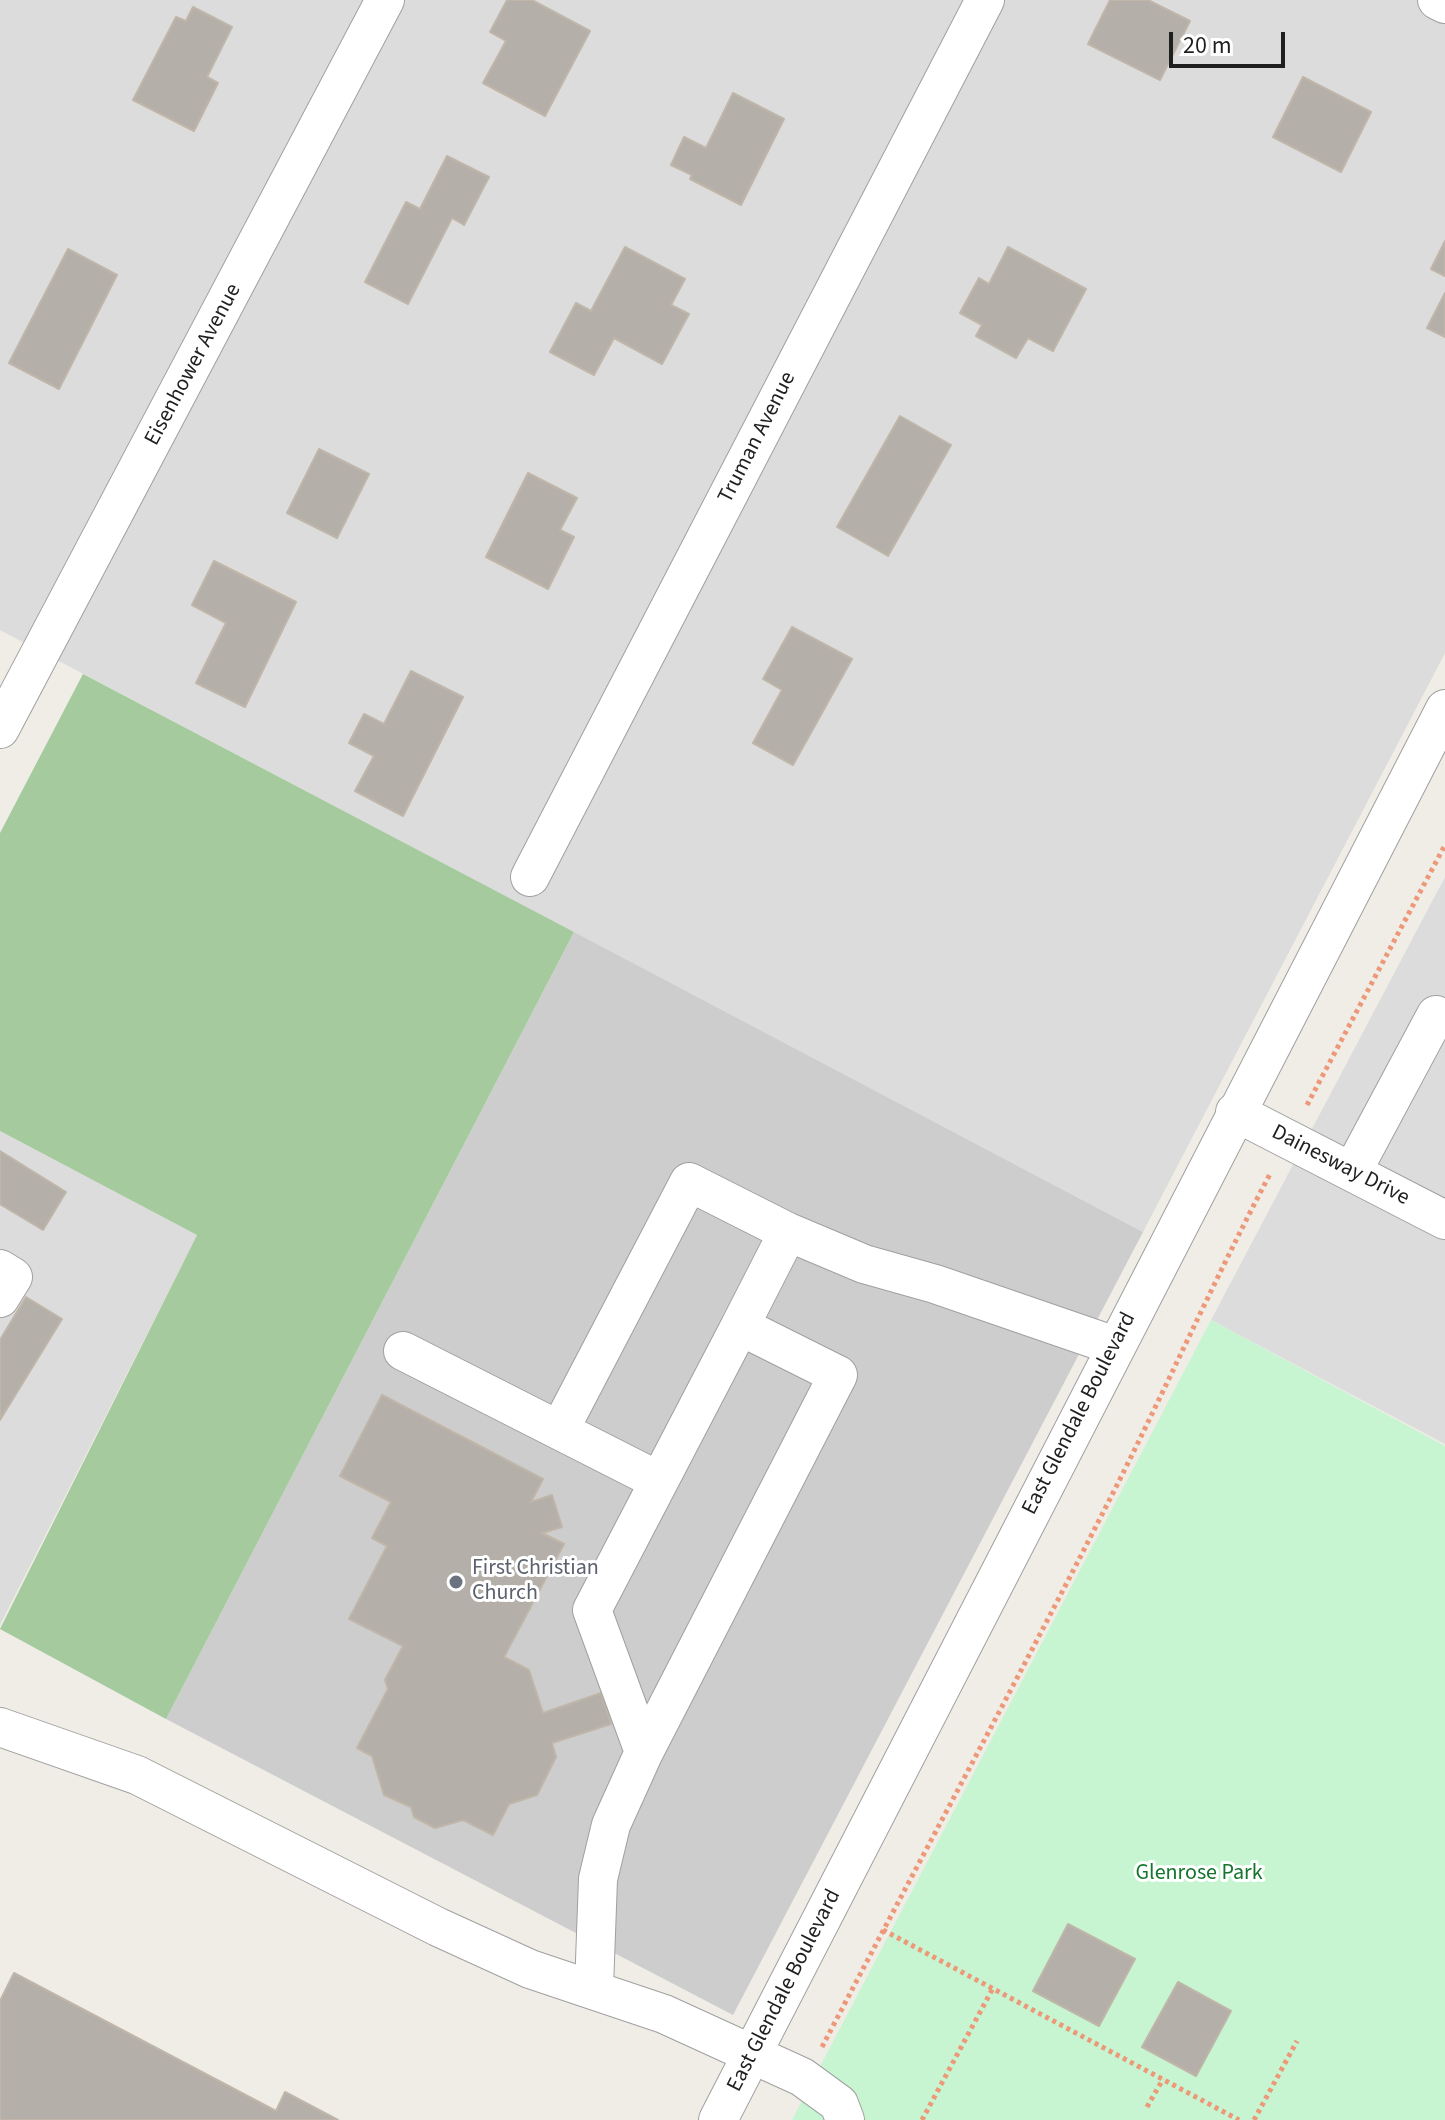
<!DOCTYPE html>
<html>
<head>
<meta charset="utf-8">
<style>
	body { margin:0 }
	#map { position:relative; width:1445px; height:2120px; overflow:hidden; background:#efede6; font-family:"Source Sans 3",sans-serif }
	canvas { display:block }
	.scale { position:absolute; left:1169px; top:32px; width:116px; height:36px; box-sizing:border-box; border:4px solid #1f1f1f; border-top:0; padding-left:10px; font-size:24px; line-height:28px; white-space:nowrap; color:#1f1f1f; -webkit-text-stroke:6px #fff; paint-order:stroke }
</style>
</head>
<body>
<div id="map">
<canvas width="1445" height="2120"></canvas>
<div class="scale">20 m</div>
</div>
<script>
const ctx = document.querySelector('canvas').getContext('2d');
ctx.lineJoin = 'round';
function fillPath(path, color) {
  ctx.fillStyle = color;
  ctx.fill(path, 'evenodd');
}
function stroke(path, color, width, dash) {
  ctx.strokeStyle = color;
  ctx.lineWidth = width;
  ctx.lineCap = dash ? 'butt' : 'round';
  ctx.setLineDash(dash || []);
  ctx.stroke(path);
}
function label(font, color, halo, rows, align = 'center') {
  ctx.font = font + ' "Source Sans 3",sans-serif';
  ctx.lineWidth = 6;
  ctx.setLineDash([]);
  ctx.textBaseline = 'middle';
  ctx.strokeStyle = halo;
  ctx.fillStyle = color;
  for (const [text, x, y, turn = 0] of rows) {
    ctx.save();
    ctx.translate(x, y);
    ctx.rotate((+turn || 0) * Math.PI / 180);
    ctx.textAlign = isNaN(turn) ? turn : align;
    if (halo) ctx.strokeText(text, 0, 0);
    ctx.fillText(text, 0, 0);
    ctx.restore();
  }
}
fillPath(new Path2D(`
	M 0,0 L 1445,0 L 1445,653 L 1143,1232 L 0,630 Z
	M 1445,877 L 1445,1444 L 1211,1320 Z
	M 0,1131 L 197,1235 L 0,1625 Z`), '#dddcdc');
fillPath(new Path2D(`
	M 574,932 L 1143,1232 L 733,2015 L 166,1719 Z`), '#cdcdcd');
fillPath(new Path2D(`
	M 83,674 L 574,932 L 166,1719 L 0,1629 L 197,1235 L 0,1131 L 0,833 Z`), '#a4ca9e');
fillPath(new Path2D(`
	M 1211,1320 L 1445,1446 L 1445,2120 L 792,2120 Z`), '#c7f5d2');
const building = new Path2D(`
	M 507,0 L 532,0 L 590,31 L 545,116 L 483,83 L 506,41 L 490,32 Z
	M 1110,0 L 1148,0 L 1190,21 L 1160,80 L 1088,44 Z
	M 193,7 L 232,27 L 207,77 L 218,83 L 194,131 L 133,100 L 176,17 L 186,21 Z
	M 1303,77 L 1371,112 L 1341,172 L 1273,137 Z
	M 733,93 L 784,119 L 741,205 L 690,179 L 692,175 L 671,165 L 684,137 L 706,148 Z
	M 447,156 L 489,177 L 464,225 L 452,218 L 408,304 L 365,282 L 406,202 L 420,209 Z
	M 1445,241 L 1445,276 L 1431,269 Z
	M 625,247 L 685,279 L 671,305 L 689,314 L 662,364 L 614,338 L 594,375 L 550,352 L 576,303 L 591,311 Z
	M 1008,247 L 1086,289 L 1053,351 L 1028,338 L 1016,358 L 976,336 L 982,325 L 960,313 L 979,278 L 989,284 Z
	M 68,249 L 117,275 L 59,389 L 9,363 Z
	M 1445,293 L 1445,337 L 1427,328 Z
	M 900,416 L 951,445 L 888,556 L 837,527 Z
	M 319,449 L 369,474 L 337,538 L 287,513 Z
	M 528,473 L 577,498 L 560,530 L 574,537 L 548,589 L 486,557 Z
	M 214,561 L 296,602 L 245,707 L 196,683 L 226,623 L 192,605 Z
	M 792,627 L 852,659 L 793,765 L 753,743 L 782,690 L 763,679 Z
	M 411,671 L 463,697 L 403,816 L 355,791 L 374,756 L 349,743 L 364,714 L 384,724 Z
	M 0,1151 L 66,1192 L 43,1230 L 0,1204 Z
	M 26,1297 L 62,1319 L 0,1420 L 0,1340 Z
	M 382,1395 L 543,1479 L 531,1502 L 552,1495 L 562,1527 L 542,1533 L 564,1544 L 504,1657 L 529,1670 L 543,1713 L 601,1693 L 611,1724 L 552,1743 L 556,1757 L 537,1795 L 509,1804 L 493,1835 L 463,1820 L 435,1828 L 414,1817 L 411,1807 L 384,1795 L 372,1756 L 357,1748 L 388,1689 L 385,1680 L 403,1646 L 349,1619 L 387,1546 L 372,1538 L 391,1502 L 340,1476 Z
	M 1068,1924 L 1135,1959 L 1099,2026 L 1033,1991 Z
	M 14,1973 L 276,2111 L 285,2092 L 338,2120 L 0,2120 L 0,2001 Z
	M 1178,1982 L 1231,2011 L 1196,2076 L 1142,2047 Z`);
fillPath(building, '#b4afa8');
stroke(building, '#bfb6a9', 2);
const minor = new Path2D(`
	M 1437,0 L 1445,4
	M 0,729 L 385,0
	M 530,877 L 985,0
	M 1235,1112 L 1445,1220
	M 1352,1172 L 1436,1015
	M 0,1269 L 13,1277 L 0,1298
	M 403,1351 L 659,1481
	M 560,1429 L 689,1182 L 788,1232
	M 0,1727 L 137,1775 L 438,1927 L 530,1969 L 664,2014 L 802,2077 L 839,2104 L 845,2120
	M 644,1752 L 592,1610 L 740,1326
	M 594,1988 L 598,1879 L 611,1825 L 644,1752 L 838,1375 L 740,1326 L 788,1232 L 864,1264 L 935,1284 L 1115,1346
	M 718,2120 L 1445,709`);
stroke(minor, '#a0a0a0', 40);
stroke(new Path2D(`
	M 1307,1105 L 1445,845
	M 883,1930 L 1239,2120
	M 822,2047 C 919,1861 1020,1676 1115,1489 C 1168,1384 1215,1278 1270,1174
	M 1147,2107 L 1163,2079
	M 922,2120 L 993,1988
	M 1254,2120 L 1297,2041`), '#ed9878', 5, [4, 4]);
stroke(minor, '#fff', 38);
for (const [x, y, r, color] of [
	[456,1582,8,"#6b7280"]
]) {
  const dot = new Path2D();
  dot.arc(x, y, r, 0, 2 * Math.PI);
  ctx.fillStyle = color;
  ctx.fill(dot);
  stroke(dot, '#fff', 3);
}
label('22px', '#1f1f1f', '#fff', [
	["Eisenhower Avenue",194,365,-62],
	["Truman Avenue",758,438,-63],
	["Dainesway Drive",1340,1166,27],
	["East Glendale Boulevard",1080,1414,-63],
	["East Glendale Boulevard",785,1991,-63]
]);
label('22px', '#5b616d', '#fff', [
	["First Christian",472,1569],
	["Church",472,1594]
], 'left');
label('22px', '#15742d', '#fff', [
	["Glenrose Park",1199,1874]
]);
</script>
</body>
</html>
